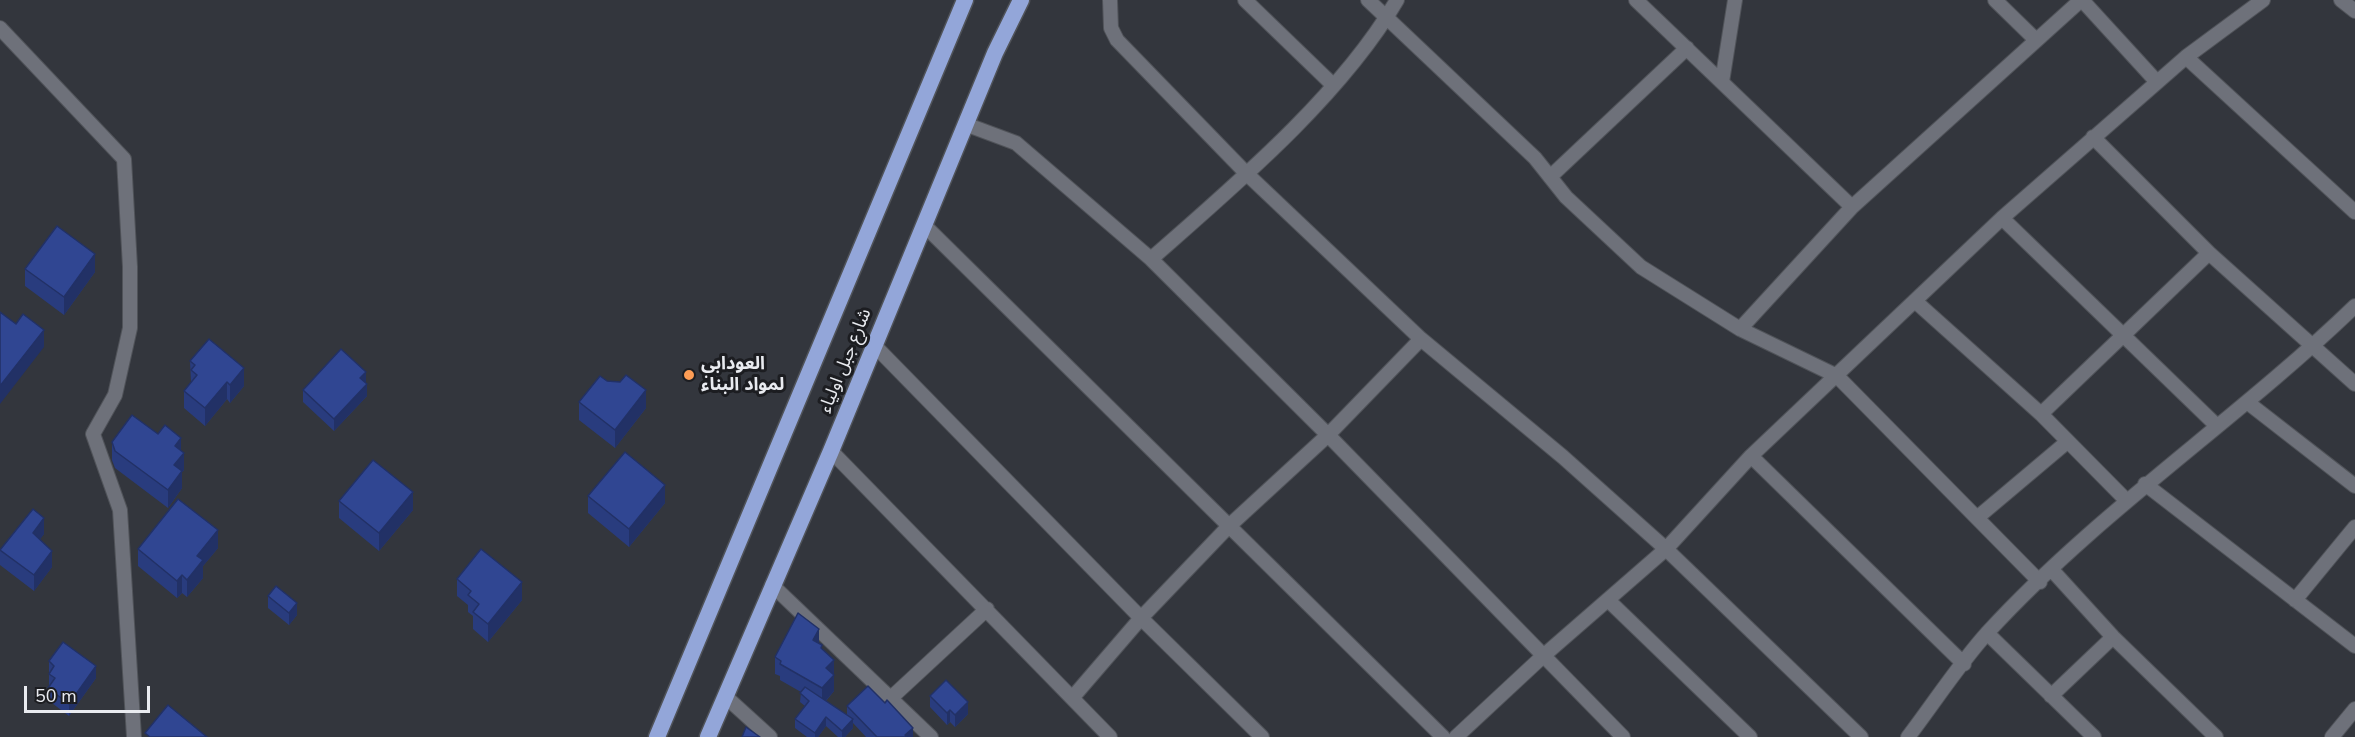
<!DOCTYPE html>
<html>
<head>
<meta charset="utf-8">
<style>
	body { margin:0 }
	#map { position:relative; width:2355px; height:737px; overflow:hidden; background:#33363d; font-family:"Nunito Sans",sans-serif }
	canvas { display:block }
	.scale { position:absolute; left:24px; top:686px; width:126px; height:27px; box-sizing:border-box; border:3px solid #e9ebf0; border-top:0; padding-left:8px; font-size:18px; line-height:21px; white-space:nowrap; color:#e9ebf0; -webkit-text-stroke:4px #1c1d21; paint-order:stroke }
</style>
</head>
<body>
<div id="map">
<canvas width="2355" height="737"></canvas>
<div class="scale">50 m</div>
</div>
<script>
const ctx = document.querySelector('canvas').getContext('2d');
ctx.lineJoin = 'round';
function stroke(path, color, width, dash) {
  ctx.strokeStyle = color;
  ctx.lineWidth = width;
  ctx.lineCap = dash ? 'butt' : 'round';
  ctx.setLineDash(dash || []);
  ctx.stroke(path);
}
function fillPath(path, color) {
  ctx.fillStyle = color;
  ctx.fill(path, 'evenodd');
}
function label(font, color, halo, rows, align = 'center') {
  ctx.font = font + ' "Nunito Sans","Noto Sans Arabic",sans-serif';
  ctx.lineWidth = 6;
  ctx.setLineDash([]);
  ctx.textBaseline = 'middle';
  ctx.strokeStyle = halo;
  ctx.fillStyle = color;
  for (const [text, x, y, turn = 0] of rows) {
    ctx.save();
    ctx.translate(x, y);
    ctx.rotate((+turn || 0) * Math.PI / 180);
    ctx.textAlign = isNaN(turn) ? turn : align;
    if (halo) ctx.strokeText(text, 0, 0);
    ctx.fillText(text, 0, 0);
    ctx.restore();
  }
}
const minor = new Path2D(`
	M 1110,0 L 1111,28 L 1117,40 L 1247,174 L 1421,339 L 1563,457 L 1666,549 L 1861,737
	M 1245,0 L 1333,85
	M 1368,0 L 1535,158 L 1566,197 L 1641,267 L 1740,329 L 1837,376 L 2040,582
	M 1636,0 L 1852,207
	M 1995,0 L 2036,40
	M 2082,0 L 2157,82
	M 2341,0 L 2355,11
	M 0,28 L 124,159 L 130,267 L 130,328 L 115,395 L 93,434 L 120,510 L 134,737
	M 2186,57 L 2355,212
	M 1722,82 L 1735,0
	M 965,124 L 1016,143 L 1151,259 L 1328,435 L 1623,737
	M 2093,137 L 2209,253 L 2355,384
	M 1550,177 L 1687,48
	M 2002,218 L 2217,426
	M 924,225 L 1443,737
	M 1151,259 C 1234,186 1341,96 1397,0
	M 1915,301 L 2041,414 L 2126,500
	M 1740,329 L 1852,207 L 2081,0
	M 873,344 L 1141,618 L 1262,737
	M 2247,402 L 2355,486
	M 2041,414 L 2209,253
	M 831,451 L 1110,737
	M 1751,456 L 1964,664
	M 2145,484 L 2355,646
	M 1978,517 L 2067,442
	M 2052,570 L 2113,637 L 2216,737
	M 772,585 L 931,737
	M 1608,600 L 1750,737
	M 2295,600 L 2355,527
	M 1987,633 L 2094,737
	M 2051,696 L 2113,637
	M 726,697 L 770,737
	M 892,697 L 987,609
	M 1073,697 L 1141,618 L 1229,526 L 1328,435 L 1421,339
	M 1456,737 L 1542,657 L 1666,549 L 1751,456 L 2002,218 L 2186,57 L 2263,0
	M 1908,737 C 1934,703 1959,664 1988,632 C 2099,511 2237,420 2355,306
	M 2332,737 L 2355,709`);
const trunk = new Path2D(`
	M 657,737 L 965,0
	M 708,737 L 831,451 L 995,53 L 1021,0`);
stroke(minor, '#505359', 16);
stroke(trunk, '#505359', 19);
stroke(minor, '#6e717a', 14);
stroke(trunk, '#93a6d9', 16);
fillPath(new Path2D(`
	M 25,269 L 95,272 L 64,315 L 25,286 Z
	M 190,361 L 244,386 L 230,403 L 227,399 L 205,426 L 184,408 L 184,391 L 191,382 Z
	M 607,381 L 646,408 L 615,448 L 579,420 L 579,402 Z
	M 366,383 L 367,396 L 334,431 L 303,402 L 303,390 Z
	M 112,442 L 181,451 L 184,470 L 182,472 L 182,488 L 168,508 L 115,468 L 112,460 Z
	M 588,496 L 665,503 L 629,547 L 588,513 Z
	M 339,501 L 413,510 L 379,551 L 339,518 Z
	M 44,534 L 39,540 L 52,567 L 34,591 L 0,565 L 0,549 Z
	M 218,548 L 203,566 L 203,578 L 187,597 L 182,593 L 177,598 L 138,566 L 138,549 Z
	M 457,579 L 522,600 L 488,642 L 473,629 L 473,616 L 468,612 L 468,605 L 457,596 Z
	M 268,596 L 297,615 L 289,625 L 268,608 Z
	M 819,643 L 834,674 L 834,691 L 826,701 L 847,715 L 847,706 L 913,737 L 866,737 L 853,723 L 853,728 L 845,737 L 838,737 L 826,726 L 818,737 L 807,737 L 795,728 L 795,719 L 805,706 L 800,702 L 801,692 L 780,680 L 780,676 L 775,674 L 775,657 Z
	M 49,661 L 96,678 L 69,716 L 48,700 L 48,688 L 50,686 L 49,686 Z
	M 930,696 L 968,714 L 955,727 L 950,722 L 947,725 L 930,707 Z`), '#293c7e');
fillPath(new Path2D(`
	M 95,254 L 95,272 L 64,315 L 64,297 Z
	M 44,330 L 44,347 L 0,404 L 0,386 Z
	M 244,368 L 244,386 L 230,403 L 230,385 Z
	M 366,372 L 366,384 L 360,378 Z
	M 227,382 L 227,399 L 205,426 L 205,408 Z
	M 367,384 L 367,396 L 334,431 L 334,419 Z
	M 646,390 L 646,408 L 615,448 L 615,430 Z
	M 181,438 L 181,455 L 175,446 Z
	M 184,453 L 184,470 L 182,472 L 182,488 L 168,508 L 168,490 L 174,465 Z
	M 665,485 L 665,503 L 629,547 L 629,529 Z
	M 413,492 L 413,510 L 379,551 L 379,533 Z
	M 44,518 L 44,534 L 33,549 L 33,533 Z
	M 218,530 L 218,548 L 203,566 L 203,578 L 187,597 L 187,580 L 197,556 Z
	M 52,551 L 52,567 L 34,591 L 34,575 Z
	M 182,575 L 182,593 L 177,598 L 177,581 Z
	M 522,582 L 522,600 L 488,642 L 488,624 Z
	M 297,603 L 297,615 L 289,625 L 289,613 Z
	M 819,629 L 819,646 L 813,640 Z
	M 834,660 L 834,691 L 822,705 L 822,688 L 826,668 Z
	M 96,666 L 96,678 L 69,716 L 69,704 Z
	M 968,702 L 968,714 L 955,727 L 955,715 Z
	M 950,710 L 950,722 L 947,725 L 947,713 Z
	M 826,717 L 826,726 L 818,737 L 815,737 L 815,733 Z
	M 853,719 L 853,728 L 845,737 L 842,737 L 842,731 Z
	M 913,728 L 913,737 L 905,737 L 905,735 Z`), '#223166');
const building = new Path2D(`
	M 57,226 L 95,254 L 64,297 L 25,269 Z
	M 0,312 L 16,324 L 23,314 L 44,330 L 0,386 Z
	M 209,339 L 244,368 L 230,385 L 227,382 L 205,408 L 184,391 L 197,375 L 191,370 L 195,365 L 190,361 Z
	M 341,349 L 366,372 L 360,378 L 367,384 L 334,419 L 303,390 Z
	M 626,375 L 646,390 L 615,430 L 579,402 L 600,376 L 607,381 L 620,382 Z
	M 132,415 L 158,434 L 165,425 L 181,438 L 175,446 L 184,453 L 174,465 L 182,471 L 168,490 L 115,451 L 112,442 Z
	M 625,452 L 665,485 L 629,529 L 588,496 Z
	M 373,460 L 413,492 L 379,533 L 339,501 Z
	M 178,499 L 218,530 L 197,556 L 203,560 L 187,580 L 182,575 L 177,581 L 138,549 Z
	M 33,509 L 44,518 L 33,533 L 52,551 L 34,575 L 0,550 Z
	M 481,549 L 522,582 L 488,624 L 473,612 L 479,604 L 468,595 L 471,591 L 457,579 Z
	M 276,586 L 297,603 L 289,613 L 268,596 Z
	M 798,613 L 819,629 L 813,640 L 822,645 L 821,648 L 834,660 L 826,668 L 834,675 L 822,688 L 780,664 L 781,661 L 775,657 Z
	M 63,642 L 96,666 L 69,704 L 48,688 L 55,678 L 49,674 L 54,666 L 49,661 Z
	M 946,680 L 968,702 L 955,715 L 950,710 L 947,713 L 930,696 Z
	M 868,686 L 885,703 L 887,700 L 913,728 L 905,735 L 907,737 L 877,737 L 847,706 Z
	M 805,687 L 853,719 L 842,731 L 826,717 L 815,733 L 795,719 L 809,701 L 800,693 Z
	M 168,705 L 207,737 L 150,737 L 145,733 Z
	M 746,727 L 760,737 L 742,737 Z`);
fillPath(building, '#304692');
stroke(building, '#223166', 1.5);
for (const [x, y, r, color] of [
	[689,375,6,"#fd9d55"]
]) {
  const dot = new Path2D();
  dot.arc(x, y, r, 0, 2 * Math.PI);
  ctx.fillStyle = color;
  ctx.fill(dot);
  stroke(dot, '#1c1d21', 2);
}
label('18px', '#e9ebf0', '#1c1d21', [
	["شارع جبل اولياء",846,361,-68]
]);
label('bold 18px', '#e9ebf0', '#1c1d21', [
	["العودابي",701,365],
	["لمواد البناء",701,386]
], 'left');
</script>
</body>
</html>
